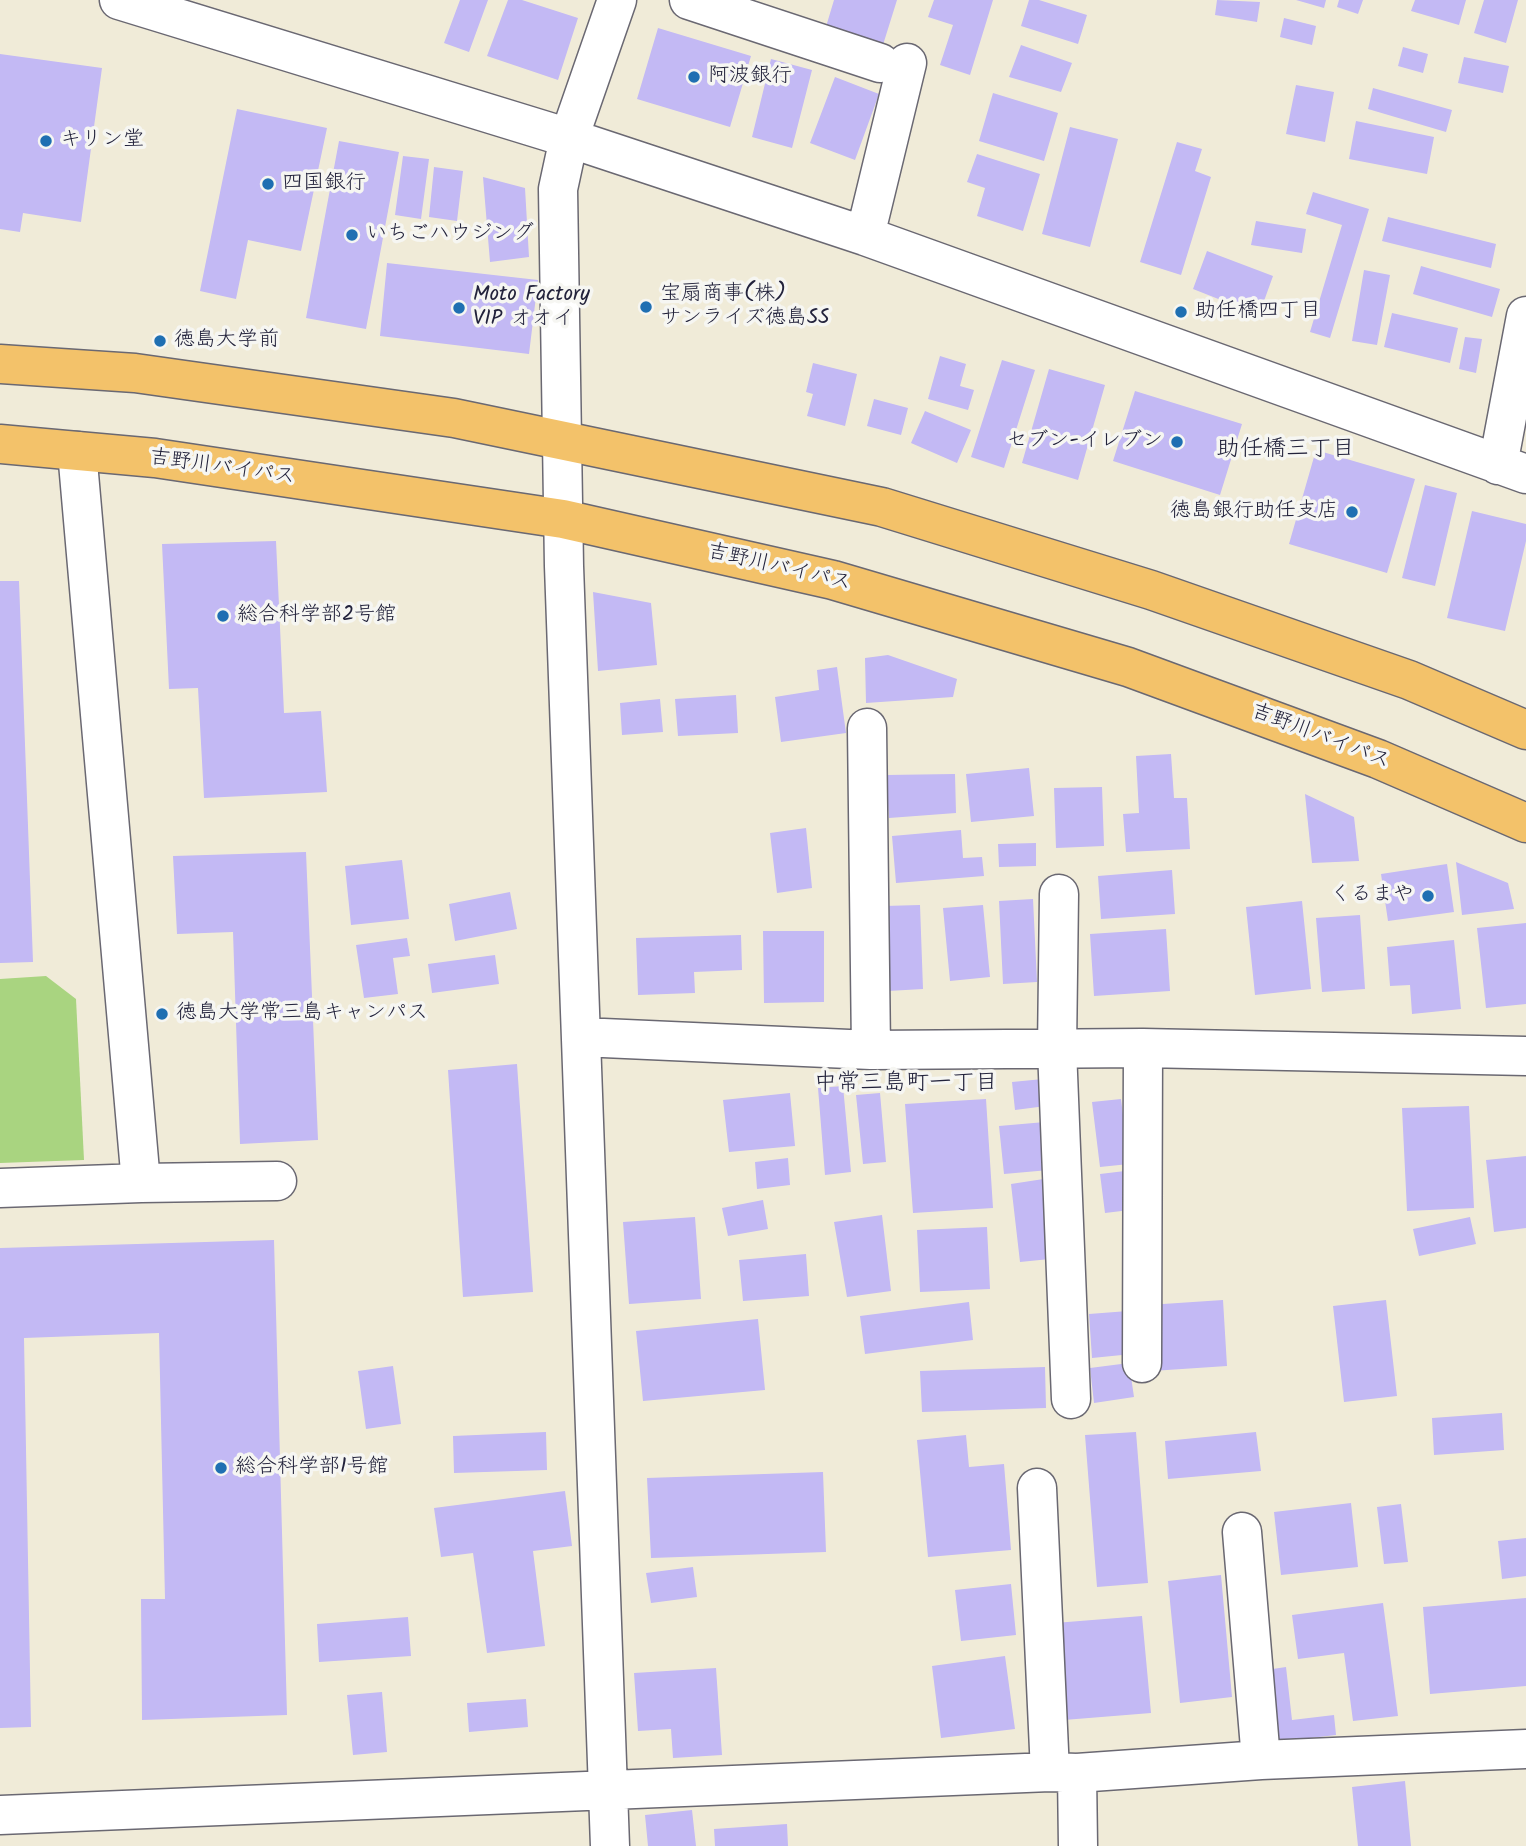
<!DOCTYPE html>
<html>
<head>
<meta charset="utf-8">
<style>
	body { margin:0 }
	canvas { display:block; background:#f0ebd8 }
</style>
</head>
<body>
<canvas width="1526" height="1846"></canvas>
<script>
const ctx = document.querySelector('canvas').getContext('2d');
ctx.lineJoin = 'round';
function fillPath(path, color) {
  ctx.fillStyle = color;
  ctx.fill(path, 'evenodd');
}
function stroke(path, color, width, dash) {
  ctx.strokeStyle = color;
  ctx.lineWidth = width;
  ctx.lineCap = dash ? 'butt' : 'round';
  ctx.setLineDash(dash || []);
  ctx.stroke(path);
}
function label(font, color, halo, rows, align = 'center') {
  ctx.font = font + ' Kalam,"Klee One",sans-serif';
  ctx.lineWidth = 7;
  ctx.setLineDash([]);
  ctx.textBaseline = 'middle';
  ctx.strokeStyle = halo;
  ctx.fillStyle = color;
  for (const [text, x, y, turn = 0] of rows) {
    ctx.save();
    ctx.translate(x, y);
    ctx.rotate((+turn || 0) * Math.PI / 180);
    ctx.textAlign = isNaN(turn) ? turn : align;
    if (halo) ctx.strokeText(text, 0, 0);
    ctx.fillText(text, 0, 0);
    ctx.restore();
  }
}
fillPath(new Path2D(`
	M 46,976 L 76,999 L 84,1160 L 0,1163 L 0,979 Z`), '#a9d480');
fillPath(new Path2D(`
	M 460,0 L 488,0 L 469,52 L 444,43 Z
	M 508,0 L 522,0 L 578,18 L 558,80 L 487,56 Z
	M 834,0 L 897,0 L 882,48 L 825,30 Z
	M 934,0 L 993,0 L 970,75 L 940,65 L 953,25 L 928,17 Z
	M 1029,0 L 1039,0 L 1087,15 L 1078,44 L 1021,26 Z
	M 1217,0 L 1260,2 L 1257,22 L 1215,15 Z
	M 1296,0 L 1326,0 L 1324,8 Z
	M 1339,0 L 1363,0 L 1358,14 L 1337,7 Z
	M 1415,0 L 1466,0 L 1459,25 L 1411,11 Z
	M 1484,0 L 1518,0 L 1506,43 L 1474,33 Z
	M 1284,18 L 1316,26 L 1312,45 L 1280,37 Z
	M 658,28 L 751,56 L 730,127 L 637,99 Z
	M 1021,45 L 1072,63 L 1061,92 L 1009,77 Z
	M 1403,47 L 1428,54 L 1423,73 L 1398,66 Z
	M 0,54 L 102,68 L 81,222 L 23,213 L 20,232 L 0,229 Z
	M 1464,57 L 1509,66 L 1503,93 L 1458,83 Z
	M 771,59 L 812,70 L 792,148 L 752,137 Z
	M 835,77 L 879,94 L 855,160 L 810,143 Z
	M 1296,85 L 1334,92 L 1325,142 L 1286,134 Z
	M 1373,88 L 1452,110 L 1446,132 L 1368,109 Z
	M 993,93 L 1058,113 L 1044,161 L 979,141 Z
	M 237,109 L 327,128 L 301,251 L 248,240 L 236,299 L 200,291 Z
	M 1356,121 L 1434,137 L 1427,174 L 1349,159 Z
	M 1070,127 L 1118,139 L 1090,247 L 1042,234 Z
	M 339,141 L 399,152 L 366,329 L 306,318 Z
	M 1177,142 L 1202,149 L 1195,171 L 1211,177 L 1181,275 L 1140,262 Z
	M 977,154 L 1040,174 L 1023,231 L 977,216 L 985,188 L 967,182 Z
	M 403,156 L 429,159 L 421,219 L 395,215 Z
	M 434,167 L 463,171 L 457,221 L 429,217 Z
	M 483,177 L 525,188 L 529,257 L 490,262 Z
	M 1313,192 L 1369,209 L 1330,338 L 1310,332 L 1342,225 L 1306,214 Z
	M 1388,217 L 1496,244 L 1491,268 L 1382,241 Z
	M 1256,221 L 1306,229 L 1302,253 L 1251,245 Z
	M 1207,251 L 1273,276 L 1259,315 L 1193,289 Z
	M 387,263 L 538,280 L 529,354 L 380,336 Z
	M 1421,266 L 1500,289 L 1492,317 L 1413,294 Z
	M 1364,270 L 1390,275 L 1377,345 L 1352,341 Z
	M 1392,313 L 1458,328 L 1450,363 L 1384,347 Z
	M 1465,337 L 1482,339 L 1476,373 L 1459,369 Z
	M 940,356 L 966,364 L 960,386 L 974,390 L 968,410 L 928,399 Z
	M 1002,360 L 1035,370 L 1004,468 L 971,457 Z
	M 813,363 L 857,374 L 845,426 L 807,416 L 813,394 L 806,392 Z
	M 1049,369 L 1105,385 L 1078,480 L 1022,463 Z
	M 1135,391 L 1242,424 L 1220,495 L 1113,461 Z
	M 874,399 L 908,408 L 901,435 L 867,426 Z
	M 925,411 L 971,430 L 957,463 L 911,443 Z
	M 1316,450 L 1415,479 L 1387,573 L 1289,544 Z
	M 1425,485 L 1457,493 L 1435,586 L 1402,578 Z
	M 1472,511 L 1526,524 L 1526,541 L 1505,631 L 1447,618 Z
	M 276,541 L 284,713 L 321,711 L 327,792 L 204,798 L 198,688 L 169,689 L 162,544 Z
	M 0,581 L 19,581 L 33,962 L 0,963 Z
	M 593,592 L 651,603 L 657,665 L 598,671 Z
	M 888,655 L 957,679 L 953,697 L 866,703 L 865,658 Z
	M 837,667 L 846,733 L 781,742 L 775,697 L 819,690 L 817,670 Z
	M 736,695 L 738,733 L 678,736 L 675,699 Z
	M 660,699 L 663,732 L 622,735 L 620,703 Z
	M 1171,754 L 1174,798 L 1187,798 L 1190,849 L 1126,852 L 1123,814 L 1139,813 L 1136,756 Z
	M 1029,768 L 1034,816 L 971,822 L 966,774 Z
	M 955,774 L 956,813 L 889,818 L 886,775 Z
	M 1102,787 L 1104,846 L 1056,848 L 1054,788 Z
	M 1305,794 L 1354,817 L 1359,861 L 1312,863 Z
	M 806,828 L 812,888 L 777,893 L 770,833 Z
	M 961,830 L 963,858 L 982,857 L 984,876 L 896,883 L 892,836 Z
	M 1036,843 L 1036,866 L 999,867 L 998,844 Z
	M 306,852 L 318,1140 L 240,1144 L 233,932 L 177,934 L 173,856 Z
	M 402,860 L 409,919 L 351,925 L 345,866 Z
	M 1456,862 L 1508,883 L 1514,909 L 1462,915 Z
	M 1447,864 L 1454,912 L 1388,921 L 1381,874 Z
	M 1172,870 L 1175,914 L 1101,919 L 1098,876 Z
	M 510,892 L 517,929 L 455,941 L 449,904 Z
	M 1033,899 L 1037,982 L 1003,984 L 999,901 Z
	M 1302,901 L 1311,989 L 1255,995 L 1246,907 Z
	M 920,905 L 923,989 L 888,991 L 884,906 Z
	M 983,905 L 990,977 L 950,981 L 943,908 Z
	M 1360,915 L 1365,989 L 1322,992 L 1316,918 Z
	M 1526,923 L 1526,1004 L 1486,1008 L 1477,928 Z
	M 1166,929 L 1170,991 L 1094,996 L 1090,934 Z
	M 763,931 L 824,931 L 824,1002 L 764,1003 Z
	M 741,935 L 742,970 L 694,972 L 695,993 L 638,995 L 636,938 Z
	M 407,938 L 410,956 L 393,958 L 398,994 L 364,998 L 356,945 Z
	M 1454,940 L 1461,1009 L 1412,1014 L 1410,985 L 1390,986 L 1387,947 Z
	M 495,955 L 499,984 L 432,993 L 428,964 Z
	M 517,1064 L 533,1292 L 463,1297 L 448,1070 Z
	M 1043,1079 L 1046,1106 L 1015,1110 L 1012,1082 Z
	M 843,1086 L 851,1172 L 825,1175 L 818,1088 Z
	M 790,1093 L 795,1146 L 729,1152 L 723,1100 Z
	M 880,1093 L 886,1162 L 863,1164 L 856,1095 Z
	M 986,1099 L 993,1208 L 913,1213 L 905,1104 Z
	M 1121,1099 L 1129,1164 L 1100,1167 L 1092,1102 Z
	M 1469,1106 L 1474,1208 L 1407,1211 L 1402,1108 Z
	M 1045,1122 L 1049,1170 L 1004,1174 L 999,1126 Z
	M 1526,1156 L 1526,1228 L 1494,1232 L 1486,1160 Z
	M 788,1158 L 790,1185 L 757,1189 L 755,1162 Z
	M 1125,1171 L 1130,1210 L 1105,1213 L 1100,1174 Z
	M 1050,1178 L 1050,1259 L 1020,1262 L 1011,1184 Z
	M 763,1200 L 768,1229 L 728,1236 L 722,1208 Z
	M 882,1215 L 891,1291 L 847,1297 L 834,1222 Z
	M 695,1217 L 701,1299 L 629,1304 L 623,1222 Z
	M 1470,1217 L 1476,1244 L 1419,1256 L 1413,1229 Z
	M 987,1227 L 990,1289 L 920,1292 L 917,1230 Z
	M 274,1240 L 287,1715 L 142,1720 L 141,1599 L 165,1599 L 159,1333 L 24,1338 L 31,1727 L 0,1728 L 0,1248 Z
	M 806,1254 L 809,1296 L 743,1301 L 739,1260 Z
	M 1223,1300 L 1227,1366 L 1152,1371 L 1148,1305 Z
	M 1386,1300 L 1397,1396 L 1344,1402 L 1333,1306 Z
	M 969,1302 L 973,1340 L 865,1354 L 860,1316 Z
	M 1128,1311 L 1132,1354 L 1092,1358 L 1089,1314 Z
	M 758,1319 L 765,1390 L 643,1401 L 636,1331 Z
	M 1129,1363 L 1134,1397 L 1094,1403 L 1090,1368 Z
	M 393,1366 L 401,1424 L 366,1429 L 358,1371 Z
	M 1045,1367 L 1046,1408 L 922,1412 L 920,1371 Z
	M 1502,1413 L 1504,1450 L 1434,1455 L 1432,1418 Z
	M 546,1432 L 547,1470 L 454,1473 L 453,1436 Z
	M 1136,1432 L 1148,1583 L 1097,1587 L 1085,1435 Z
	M 1256,1432 L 1261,1471 L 1168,1479 L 1165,1441 Z
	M 966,1435 L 969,1467 L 1004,1464 L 1011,1550 L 928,1557 L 917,1440 Z
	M 823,1472 L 826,1552 L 651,1558 L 647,1478 Z
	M 565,1491 L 572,1546 L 533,1551 L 545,1646 L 487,1653 L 473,1553 L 441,1557 L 434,1508 Z
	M 1351,1503 L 1358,1567 L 1281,1575 L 1274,1512 Z
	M 1401,1504 L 1408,1562 L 1384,1564 L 1377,1507 Z
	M 1526,1538 L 1526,1576 L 1502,1579 L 1498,1541 Z
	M 693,1567 L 697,1597 L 651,1603 L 646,1573 Z
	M 1221,1575 L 1232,1697 L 1180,1703 L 1168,1581 Z
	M 1011,1584 L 1016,1635 L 961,1641 L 955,1590 Z
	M 1526,1598 L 1526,1686 L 1430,1694 L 1423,1607 Z
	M 1383,1603 L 1398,1716 L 1353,1721 L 1344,1653 L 1298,1659 L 1292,1615 Z
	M 1142,1616 L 1151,1713 L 1064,1720 L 1055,1623 Z
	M 408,1617 L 411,1656 L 319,1662 L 317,1624 Z
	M 1005,1656 L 1015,1729 L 941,1738 L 932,1666 Z
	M 1286,1667 L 1292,1720 L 1334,1715 L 1336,1735 L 1276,1742 L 1266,1670 Z
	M 716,1668 L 722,1755 L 673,1758 L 671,1729 L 638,1731 L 634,1673 Z
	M 382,1692 L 387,1752 L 353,1755 L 347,1695 Z
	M 526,1699 L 528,1727 L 469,1732 L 467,1703 Z
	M 1405,1781 L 1411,1846 L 1358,1846 L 1352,1787 Z
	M 692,1810 L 696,1846 L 648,1846 L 645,1815 Z
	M 787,1824 L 788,1846 L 715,1846 L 714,1829 Z`), '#c3b9f4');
const minor = new Path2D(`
	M 119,0 L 569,138 L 865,236 L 1526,474
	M 689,0 L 880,63
	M 865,236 L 907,63
	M 1498,465 L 1526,316
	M 867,728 L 871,1050
	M 1059,894 L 1057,1049 L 1071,1399
	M 581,1037 L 871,1050 L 1143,1048 L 1526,1056
	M 141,1183 L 277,1181
	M 0,1188 L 141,1183 L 77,451
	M 1142,1363 L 1143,1048
	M 1037,1488 L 1050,1772
	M 1242,1532 L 1261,1760
	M 1077,1773 L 1078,1846
	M 0,1815 L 1050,1772 L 1077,1773 L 1261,1760 L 1526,1749
	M 610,1846 L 564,566 L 558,189 L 569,138 L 617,0`);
const highway = new Path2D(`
	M 0,364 L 135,373 L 454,418 L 882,507 L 1151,590 L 1409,680 L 1526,730
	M 0,444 L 155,458 L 563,519 L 833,580 L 1128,667 L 1378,759 L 1526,823`);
stroke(minor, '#6a6872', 41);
stroke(highway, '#6a6872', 41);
stroke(minor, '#fff', 38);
stroke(highway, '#f3c26a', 38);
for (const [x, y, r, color] of [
	[694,77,7,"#1f6fb2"],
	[46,141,7,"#1f6fb2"],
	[268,184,7,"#1f6fb2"],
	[352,235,7,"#1f6fb2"],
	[646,307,7,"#1f6fb2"],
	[459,308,7,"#1f6fb2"],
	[1181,312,7,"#1f6fb2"],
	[160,341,7,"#1f6fb2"],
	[1177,442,7,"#1f6fb2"],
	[1352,512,7,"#1f6fb2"],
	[223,616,7,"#1f6fb2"],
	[1428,896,7,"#1f6fb2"],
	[162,1014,7,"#1f6fb2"],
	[221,1468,7,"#1f6fb2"]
]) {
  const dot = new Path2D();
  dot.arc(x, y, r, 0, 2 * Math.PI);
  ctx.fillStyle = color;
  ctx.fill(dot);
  stroke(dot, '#f6f6f2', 2.5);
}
label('21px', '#22223b', '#f6f6f2', [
	["阿波銀行",708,77],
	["キリン堂",60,141],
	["四国銀行",282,184],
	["いちごハウジング",366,235],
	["宝扇商事(株)",660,295],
	["サンライズ徳島SS",660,319],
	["Moto Factory",473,296],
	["VIP オオイ",473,320],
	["助任橋四丁目",1195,312],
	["徳島大学前",174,341],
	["セブン-イレブン",1163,442,"right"],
	["徳島銀行助任支店",1338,512,"right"],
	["総合科学部2号館",237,616],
	["くるまや",1414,896,"right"],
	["徳島大学常三島キャンパス",176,1014],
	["総合科学部1号館",235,1468]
], 'left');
label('21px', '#22223b', '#f6f6f2', [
	["吉野川バイパス",222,469,8],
	["吉野川バイパス",779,569,13],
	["吉野川バイパス",1320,738,21]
]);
label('23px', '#22223b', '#f6f6f2', [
	["助任橋三丁目",1286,451],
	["中常三島町一丁目",906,1085]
]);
</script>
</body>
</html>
